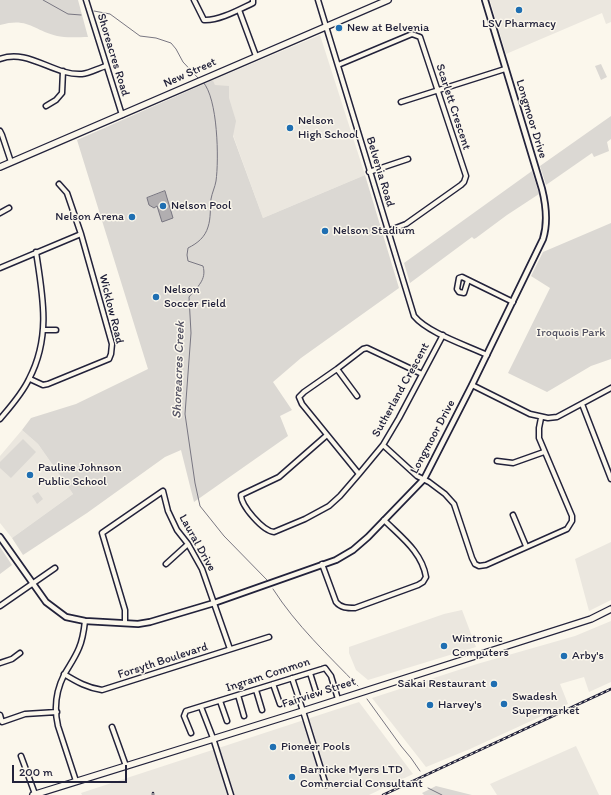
<!DOCTYPE html>
<html>
<head>
<meta charset="utf-8">
<style>
	body { margin:0 }
	#map { position:relative; width:611px; height:795px; overflow:hidden; background:#fbf7ec; font-family:Itim,sans-serif }
	canvas { display:block }
	.scale { position:absolute; left:12px; top:765px; width:115px; height:18px; box-sizing:border-box; border:2px solid #22223b; border-top:0; padding-left:5px; font-size:12px; line-height:14px; white-space:nowrap; color:#22223b; -webkit-text-stroke:3px #fbf7ec; paint-order:stroke }
</style>
</head>
<body>
<div id="map">
<canvas width="611" height="795"></canvas>
<div class="scale">200 m</div>
</div>
<script>
const ctx = document.querySelector('canvas').getContext('2d');
ctx.lineJoin = 'round';
function fillPath(path, color) {
  ctx.fillStyle = color;
  ctx.fill(path, 'evenodd');
}
function stroke(path, color, width, dash) {
  ctx.strokeStyle = color;
  ctx.lineWidth = width;
  ctx.lineCap = dash ? 'butt' : 'round';
  ctx.setLineDash(dash || []);
  ctx.stroke(path);
}
function label(font, color, halo, rows, align = 'center') {
  ctx.font = font + ' Itim,sans-serif';
  ctx.lineWidth = 3;
  ctx.setLineDash([]);
  ctx.textBaseline = 'middle';
  ctx.strokeStyle = halo;
  ctx.fillStyle = color;
  for (const [text, x, y, turn = 0] of rows) {
    ctx.save();
    ctx.translate(x, y);
    ctx.rotate((+turn || 0) * Math.PI / 180);
    ctx.textAlign = isNaN(turn) ? turn : align;
    if (halo) ctx.strokeText(text, 0, 0);
    ctx.fillText(text, 0, 0);
    ctx.restore();
  }
}
fillPath(new Path2D(`
	M 490,0 L 611,0 L 611,22 L 606,24 L 602,13 L 506,54 Z
	M 320,35 L 365,175 L 263,218 L 213,80 Z
	M 22,430 L 38,444 L 73,494 L 12,538 L 0,523 L 0,456 Z
	M 611,542 L 611,600 L 589,611 L 575,559 Z
	M 462,610 L 476,647 L 368,680 L 356,670 L 349,653 L 349,647 L 444,614 Z
	M 611,621 L 611,682 L 589,692 L 584,677 L 560,684 L 568,704 L 470,749 L 426,767 L 372,698 L 477,664 L 575,636 Z
	M 359,702 L 413,774 L 369,795 L 82,795 L 81,793 Z
	M 576,746 L 599,795 L 497,795 L 490,784 Z`), '#ebe7df');
fillPath(new Path2D(`
	M 0,0 L 78,0 L 88,37 C 79,37 65,38 57,36 C 33,30 28,17 0,25 Z
	M 601,64 L 607,77 L 601,80 L 595,66 Z
	M 213,80 L 215,85 L 229,86 L 229,98 L 236,121 L 233,136 L 263,218 L 365,175 L 399,288 L 301,358 L 273,382 L 292,410 L 280,416 L 288,436 L 194,502 L 181,450 L 165,457 L 87,513 L 23,555 L 12,538 L 73,494 L 38,444 L 22,430 L 31,418 L 76,404 L 148,369 L 77,140 Z
	M 611,116 L 611,139 L 607,142 L 609,151 L 594,157 L 592,153 L 546,185 L 540,166 Z
	M 532,171 L 539,194 L 507,215 L 476,238 L 474,239 L 472,237 L 410,283 L 404,263 Z
	M 611,223 L 611,359 L 591,366 L 547,392 L 508,373 L 550,288 L 531,276 L 543,252 Z
	M 23,439 L 36,452 L 11,478 L 0,468 L 0,462 Z
	M 38,492 L 43,499 L 37,504 L 32,496 Z
	M 0,547 L 12,565 L 0,574 Z
	M 436,786 L 472,795 L 424,795 L 422,793 Z`), '#dbd8d3');
const water = new Path2D(`
	M 165,191 L 173,218 L 162,222 L 157,206 L 154,208 L 149,205 L 147,198 Z`);
fillPath(water, '#b1aeb0');
stroke(water, '#787681', 1);
stroke(new Path2D(`
	M 43,0 L 68,14 L 81,15
	M 94,11 L 110,14 L 140,36 L 156,38 L 171,43 L 176,49 L 183,62 L 199,79
	M 203,82 C 218,98 219,160 216,181 C 215,187 212,193 211,199 C 210,208 211,218 208,227 C 205,237 198,243 188,248 L 187,255 L 188,261 L 203,266 C 207,280 197,287 189,297 L 191,333 L 185,414 L 195,483 L 200,506 L 224,536 L 267,580
	M 273,589 C 296,625 328,655 358,686
	M 367,699 L 401,746 L 411,758 L 420,771
	M 428,788 L 442,795`), '#787681', 1);
const minor = new Path2D(`
	M 86,0 L 122,115
	M 194,0 L 204,20 C 219,21 240,9 253,3 L 253,0
	M 318,0 L 414,316 C 428,333 466,345 487,355
	M 239,10 L 256,56
	M 0,59 C 28,48 54,76 82,74 C 90,73 99,68 106,66
	M 338,65 L 412,34 L 420,37 L 466,176 L 464,182 L 461,185 L 406,224 L 388,231
	M 401,102 L 505,69
	M 46,106 L 56,100 L 62,93 L 63,71
	M 0,131 L 2,135 L 11,162
	M 369,172 L 408,159
	M 0,213 L 9,208
	M 0,268 L 81,234
	M 468,280 L 464,293 L 459,292 L 457,289 L 459,278 L 462,277 L 513,302
	M 44,330 L 56,330
	M 337,369 L 357,396
	M 30,379 L 43,385 L 48,384 L 109,359 L 111,354 L 112,344 L 81,234 L 67,193 L 59,184
	M 472,385 L 530,414 L 548,418 L 557,417 L 611,388
	M 582,404 L 611,479
	M 0,419 C 11,406 22,394 29,379 C 51,337 43,297 36,252
	M 327,435 L 279,477 L 241,495 C 241,506 263,531 274,532 L 305,519 L 329,506 L 340,496 L 359,474 L 383,445 L 399,418 L 443,335
	M 383,445 L 417,476 L 429,482 L 445,494 L 454,504 L 472,558 L 475,564 L 479,566 L 486,565 L 567,529 L 572,521 L 572,516 L 539,438 L 539,428 L 541,418
	M 497,461 L 513,463 L 544,452
	M 359,474 L 302,404 L 299,397 L 304,392 L 337,369 L 363,349 L 367,348 L 422,374
	M 513,515 L 526,546
	M 166,564 L 188,544
	M 322,564 L 336,602 C 341,608 347,608 355,608 L 418,585 L 423,582 L 426,577 C 422,552 401,537 384,520
	M 0,606 L 55,568
	M 125,622 L 125,610 L 102,533 L 163,491 L 168,511 L 177,530 L 188,544 L 202,569 L 230,649
	M 0,663 L 12,659 L 20,653
	M 310,673 L 316,692
	M 64,674 C 77,682 88,688 102,690 L 269,637
	M 292,678 L 303,711 L 326,785
	M 273,684 L 280,704
	M 256,690 L 262,710
	M 238,695 L 244,716
	M 220,701 L 227,721
	M 201,707 L 213,738 L 231,795
	M 0,715 L 2,722 L 25,714 L 57,712
	M 112,727 L 126,766
	M 191,733 L 184,716 L 186,711 L 322,669 L 325,668 L 331,676 L 338,699
	M 21,756 L 35,794
	M 76,781 L 58,726 C 54,709 56,691 64,675 C 69,666 75,658 79,648 C 83,639 84,630 85,621`);
const tertiary = new Path2D(`
	M 0,537 L 46,602 L 66,617 L 85,621 L 138,624 L 150,622 L 214,603 L 336,560 L 353,550 L 368,537 L 424,479 L 472,385 L 543,239 C 548,223 546,205 542,189 L 485,0`);
const secondary = new Path2D(`
	M 0,167 L 388,0
	M 33,795 L 303,711 L 591,619 L 611,609`);
stroke(minor, '#22223b', 7);
stroke(tertiary, '#22223b', 8);
stroke(secondary, '#22223b', 8);
stroke(minor, '#fbf7ec', 4);
stroke(tertiary, '#fbf7ec', 4.5);
stroke(secondary, '#fbf7ec', 5.5);
const rail = new Path2D(`
	M 153,793 L 153,795
	M 383,795 L 611,689`);
stroke(rail, '#22223b', 2.5);
stroke(rail, '#fbf7ec', 1, [3]);
for (const [x, y, r, color] of [
	[519,10,4,"#1f6fb2"],
	[339,28,4,"#1f6fb2"],
	[290,128,4,"#1f6fb2"],
	[163,206,4,"#1f6fb2"],
	[132,217,4,"#1f6fb2"],
	[325,231,4,"#1f6fb2"],
	[156,297,4,"#1f6fb2"],
	[30,475,4,"#1f6fb2"],
	[444,646,4,"#1f6fb2"],
	[564,656,4,"#1f6fb2"],
	[494,684,4,"#1f6fb2"],
	[504,704,4,"#1f6fb2"],
	[430,705,4,"#1f6fb2"],
	[273,747,4,"#1f6fb2"],
	[292,777,4,"#1f6fb2"]
]) {
  const dot = new Path2D();
  dot.arc(x, y, r, 0, 2 * Math.PI);
  ctx.fillStyle = color;
  ctx.fill(dot);
  stroke(dot, '#fbf7ec', 1.5);
}
label('12px', '#22223b', '#fbf7ec', [
	["LSV Pharmacy",519,24,"center"],
	["New at Belvenia",347,28],
	["Nelson",298,121],
	["High School",298,135],
	["Nelson Pool",171,206],
	["Nelson Arena",124,217,"right"],
	["Nelson Stadium",333,231],
	["Nelson",164,290],
	["Soccer Field",164,304],
	["Pauline Johnson",38,468],
	["Public School",38,482],
	["Wintronic",452,639],
	["Computers",452,653],
	["Arby's",572,656],
	["Sakai Restaurant",486,684,"right"],
	["Swadesh",512,697],
	["Supermarket",512,711],
	["Harvey's",438,705],
	["Pioneer Pools",281,747],
	["Barnicke Myers LTD",300,770],
	["Commercial Consultant",300,784]
], 'left');
label('12px', '#22223b', '#fbf7ec', [
	["Shoreacres Road",113,55,73],
	["New Street",190,73,-24],
	["Scarlett Crescent",453,107,72],
	["Longmoor Drive",531,119,73],
	["Belvenia Road",380,172,73],
	["Wicklow Road",111,309,76],
	["Sutherland Crescent",401,390,-61],
	["Longmoor Drive",433,437,-62],
	["Laural Drive",197,543,61],
	["Forsyth Boulevard",163,661,-18],
	["Ingram Common",268,675,-18],
	["Fairview Street",319,693,-18]
]);
label('12px', '#505061', '#fbf7ec', [
	["Iroquois Park",571,333]
]);
label('italic 13px', '#545364', '#fbf7ec', [
	["Shoreacres Creek",179,370,-88]
]);
</script>
</body>
</html>
